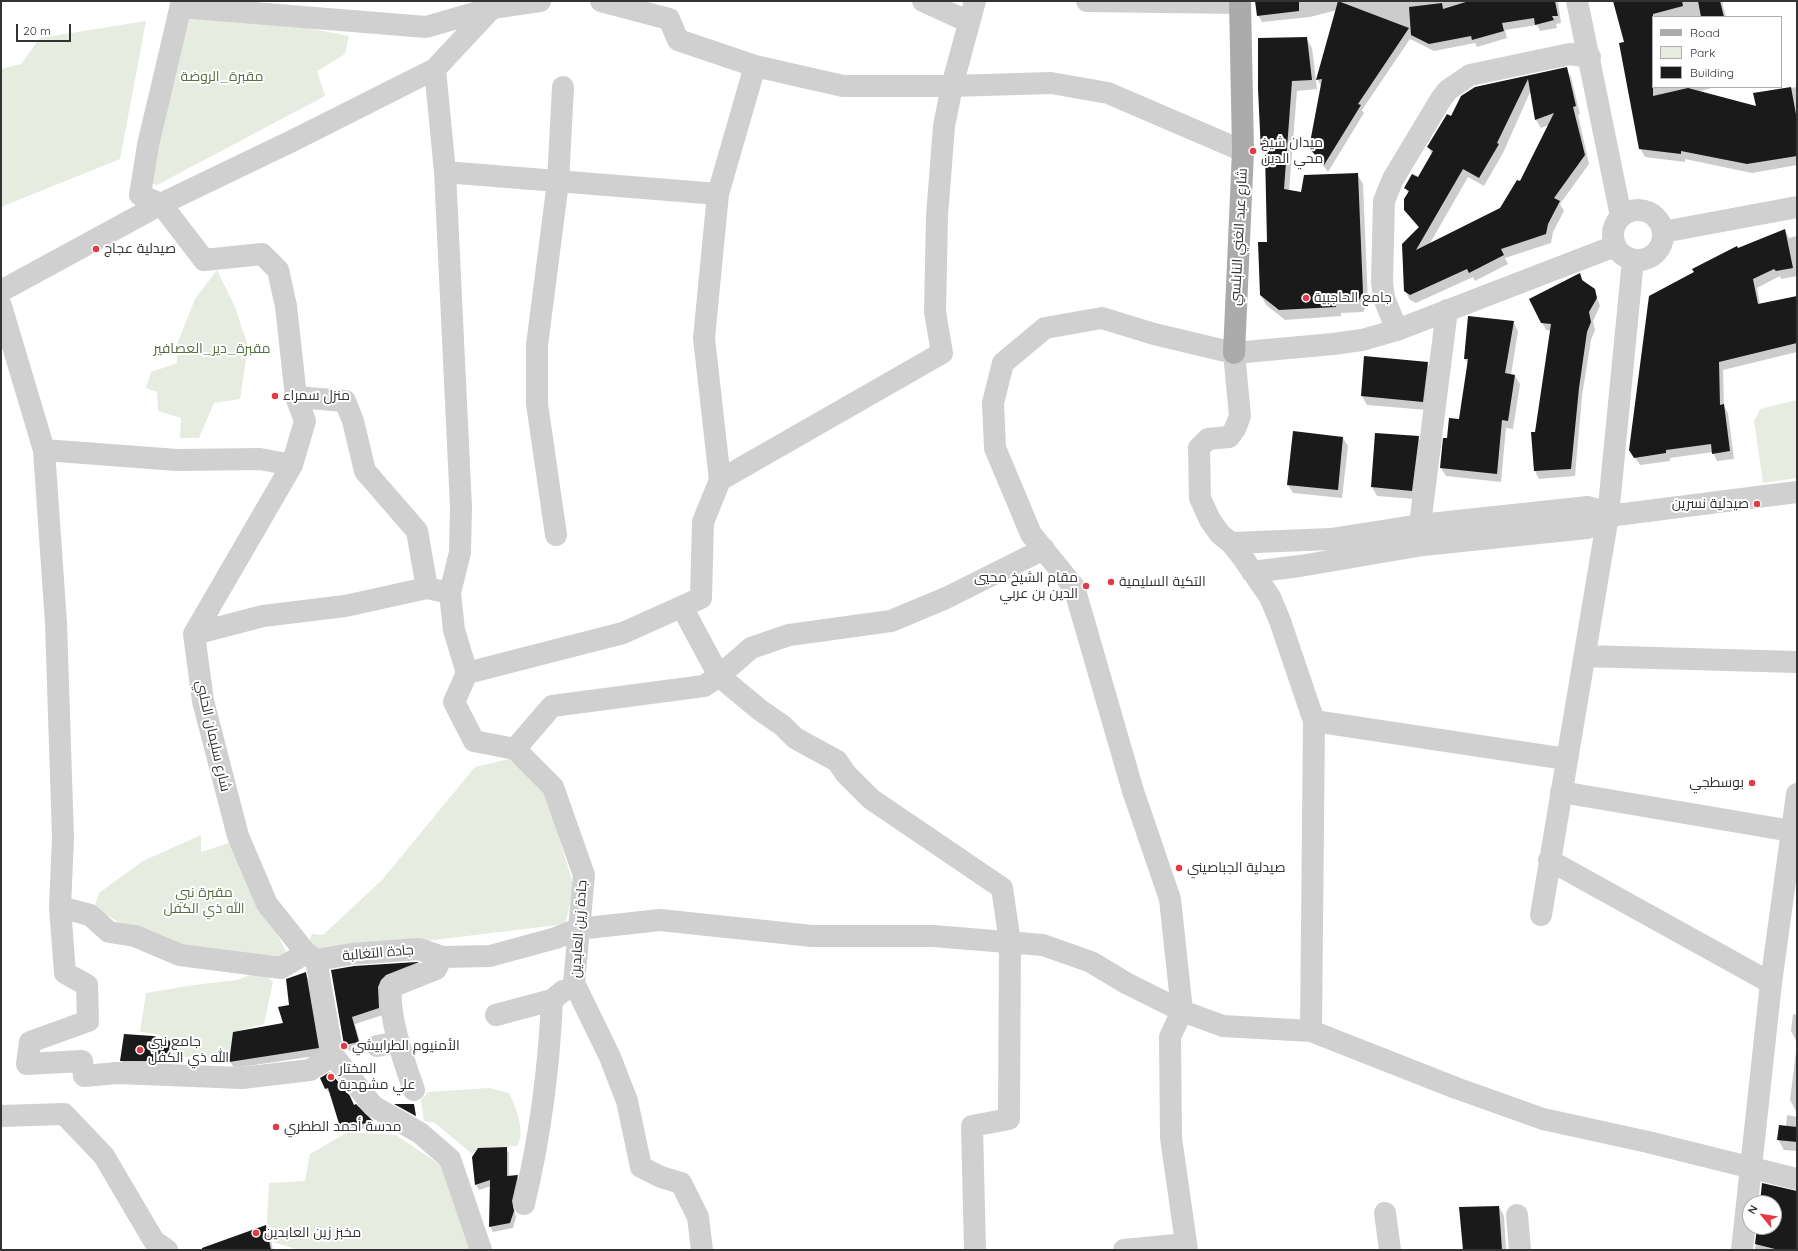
<!DOCTYPE html>
<html>
<head>
<meta charset="utf-8">
<style>
	body { margin:0 }
	#map { position:relative; width:1798px; height:1251px; overflow:hidden; background:#fff; font-family:Quicksand,sans-serif }
	canvas { display:block }
	.frame { position:absolute; inset:0; border:2px solid #333; pointer-events:none }
	.legend { position:absolute; left:1652px; top:16px; width:130px; height:72px; box-sizing:border-box; background:#fff; border:1px solid #adadad; margin:0; padding:5px 7px; list-style:none; font-size:12px; color:#333 }
	.legend li { display:flex; align-items:center; gap:8px; height:20px }
	.legend b { width:20px; border:1px solid #adadad }
	.north { position:absolute; left:1742px; top:1195px; width:40px; height:40px; box-sizing:border-box; background:#fff; border:1px solid #adadad; border-radius:50%; rotate:300deg; font-size:11px; font-weight:700; line-height:16px; text-align:center; color:#333 }
	.north::after { content:''; display:block; margin:auto; width:14px; height:18px; background:#e63946; clip-path:polygon(50% 0,100% 100%,50% 72%,0 100%) }
	.scale { position:absolute; left:16px; top:24px; width:55px; height:18px; box-sizing:border-box; border:2px solid #333; border-top:0; padding-left:5px; font-size:12px; line-height:14px; white-space:nowrap; color:#333; -webkit-text-stroke:3px #fff; paint-order:stroke }
</style>
</head>
<body>
<div id="map">
<canvas width="1798" height="1251"></canvas>
<div class="frame"></div>
<ul class="legend">
<li><b style="height:5px;background:#ababab"></b>Road</li>
<li><b style="height:11px;background:#e6ecdf"></b>Park</li>
<li><b style="height:11px;background:#1a1a1a"></b>Building</li>
</ul>
<div class="north">N</div>
<div class="scale">20 m</div>
</div>
<script>
const ctx = document.querySelector('canvas').getContext('2d');
ctx.lineJoin = 'round';
function fillPath(path, color) {
  ctx.fillStyle = color;
  ctx.fill(path, 'evenodd');
}
function stroke(path, color, width, dash) {
  ctx.strokeStyle = color;
  ctx.lineWidth = width;
  ctx.lineCap = dash ? 'butt' : 'round';
  ctx.setLineDash(dash || []);
  ctx.stroke(path);
}
function label(font, color, halo, rows, align = 'center') {
  ctx.font = font + ' Quicksand,Cairo,sans-serif';
  ctx.lineWidth = 4;
  ctx.setLineDash([]);
  ctx.textBaseline = 'middle';
  ctx.strokeStyle = halo;
  ctx.fillStyle = color;
  for (const [text, x, y, turn = 0] of rows) {
    ctx.save();
    ctx.translate(x, y);
    ctx.rotate((+turn || 0) * Math.PI / 180);
    ctx.textAlign = isNaN(turn) ? turn : align;
    if (halo) ctx.strokeText(text, 0, 0);
    ctx.fillText(text, 0, 0);
    ctx.restore();
  }
}
fillPath(new Path2D(`
	M 170,1 L 349,36 L 345,54 L 317,71 L 325,96 L 157,185 L 136,179 Z
	M 146,21 L 120,159 L 1,207 L 1,69 L 21,64 L 40,38 Z
	M 217,270 L 235,307 L 248,346 L 240,399 L 214,403 L 199,438 L 180,438 L 181,418 L 158,411 L 157,392 L 146,388 L 151,372 L 177,363 L 177,344 L 195,299 Z
	M 1797,400 L 1797,478 L 1763,483 L 1754,421 L 1760,409 Z
	M 509,759 L 545,791 L 574,887 L 565,924 L 320,954 L 308,944 L 312,934 L 323,935 L 382,880 L 475,767 Z
	M 201,835 L 201,852 L 229,843 L 287,953 L 279,959 L 183,946 L 119,922 L 94,908 L 99,893 L 143,861 Z
	M 253,974 L 268,977 L 273,982 L 264,1024 L 233,1032 L 229,1059 L 168,1056 L 171,1041 L 156,1034 L 140,1032 L 146,993 L 194,985 L 237,980 Z
	M 489,1088 L 509,1093 C 516,1107 526,1132 517,1146 L 478,1148 L 472,1154 L 435,1123 L 424,1121 L 421,1100 L 428,1092 Z
	M 348,1132 L 396,1135 L 445,1168 L 472,1250 L 299,1250 L 273,1242 L 267,1221 L 269,1183 L 305,1181 L 310,1154 Z`), '#e6ecdf');
fillPath(new Path2D(`
	M 1256,1 L 1558,1 L 1561,23 L 1556,24 L 1557,28 L 1540,31 L 1537,25 L 1505,30 L 1507,38 L 1477,47 L 1475,43 L 1434,51 L 1410,39 L 1362,110 L 1364,113 L 1328,172 L 1310,148 L 1321,86 L 1317,79 L 1337,10 L 1310,17 L 1262,22 L 1258,15 Z
	M 1614,1 L 1722,1 L 1726,17 L 1653,17 L 1653,87 L 1715,87 L 1697,92 L 1757,107 L 1755,94 L 1797,87 L 1797,165 L 1752,173 L 1685,159 L 1685,162 L 1645,157 L 1640,148 L 1625,42 Z
	M 1306,38 L 1312,48 L 1317,89 L 1297,91 L 1289,191 L 1301,193 L 1357,174 L 1363,184 L 1368,303 L 1363,312 L 1341,313 L 1341,316 L 1285,320 L 1266,305 L 1261,295 L 1268,243 L 1266,159 L 1262,152 Z
	M 1566,69 L 1571,77 L 1580,114 L 1578,115 L 1589,164 L 1560,204 L 1564,211 L 1553,232 L 1551,243 L 1505,258 L 1508,264 L 1475,281 L 1473,277 L 1416,303 L 1410,300 L 1405,291 L 1419,229 L 1405,210 L 1409,194 L 1405,188 L 1418,178 L 1432,154 L 1428,147 L 1451,118 L 1462,97 ZM 1531,90 L 1536,120 L 1541,128 L 1549,125 L 1520,182 L 1501,209 L 1429,245 L 1468,177 L 1484,186 L 1503,153 Z
	M 1785,230 L 1789,238 L 1797,236 L 1797,276 L 1781,279 L 1780,276 L 1757,288 L 1760,305 L 1797,297 L 1797,352 L 1723,370 L 1724,406 L 1728,413 L 1734,459 L 1717,461 L 1713,452 L 1670,458 L 1670,461 L 1640,465 L 1630,450 L 1738,249 Z
	M 1580,275 L 1584,282 L 1594,290 L 1600,306 L 1593,321 L 1595,330 L 1591,340 L 1582,396 L 1575,476 L 1539,479 L 1535,471 L 1532,433 L 1536,432 L 1551,331 L 1546,330 L 1542,322 Z
	M 1513,322 L 1518,331 L 1511,375 L 1515,376 L 1520,384 L 1513,429 L 1506,428 L 1501,482 L 1446,476 L 1441,468 L 1448,440 L 1460,420 L 1468,364 L 1465,359 Z
	M 1365,357 L 1427,363 L 1432,371 L 1427,410 L 1367,405 L 1362,396 Z
	M 1376,434 L 1418,437 L 1423,446 L 1416,499 L 1377,496 L 1372,487 Z
	M 1343,438 L 1348,446 L 1342,498 L 1293,493 L 1288,485 Z
	M 419,963 L 422,970 L 383,1015 L 355,1024 L 362,1049 L 349,1051 L 345,1044 L 354,967 Z
	M 305,973 L 309,980 L 322,1055 L 234,1068 L 230,1061 L 284,1024 L 290,1006 Z
	M 1793,1014 L 1797,1015 L 1797,1042 L 1791,1031 Z
	M 170,1042 L 173,1047 L 168,1067 L 124,1066 L 121,1060 Z
	M 1797,1043 L 1797,1111 L 1796,1111 L 1790,1100 Z
	M 322,1079 L 354,1106 L 356,1106 L 374,1126 L 345,1133 L 330,1092 L 328,1092 Z
	M 396,1105 L 414,1105 L 416,1117 L 397,1106 Z
	M 1787,1115 L 1797,1117 L 1797,1151 L 1784,1150 L 1778,1139 L 1786,1127 Z
	M 506,1148 L 509,1153 L 509,1177 L 517,1176 L 520,1181 L 514,1208 L 516,1217 L 513,1228 L 493,1232 L 490,1226 L 491,1186 L 479,1190 L 476,1184 Z
	M 1797,1191 L 1797,1250 L 1755,1250 L 1758,1227 L 1774,1227 L 1774,1203 L 1761,1203 Z
	M 1499,1207 L 1504,1216 L 1506,1250 L 1464,1250 Z
	M 265,1226 L 270,1235 L 273,1250 L 226,1250 Z`), '#0003');
fillPath(new Path2D(`
	M 1255,1 L 1299,1 L 1299,11 L 1257,16 Z
	M 1338,1 L 1409,28 L 1358,104 L 1361,105 L 1324,165 L 1309,148 L 1322,79 L 1316,80 Z
	M 1469,1 L 1555,1 L 1558,16 L 1552,16 L 1554,20 L 1535,25 L 1534,18 L 1502,23 L 1504,31 L 1472,40 L 1471,36 L 1429,44 L 1411,35 L 1409,7 L 1442,3 L 1443,9 Z
	M 1613,1 L 1682,1 L 1683,6 L 1653,14 L 1653,96 L 1688,88 L 1756,106 L 1753,93 L 1791,87 L 1797,120 L 1797,156 L 1747,164 L 1681,151 L 1681,154 L 1639,149 L 1619,43 L 1624,42 Z
	M 1698,1 L 1720,1 L 1724,17 L 1701,17 Z
	M 1307,37 L 1312,80 L 1292,81 L 1284,189 L 1301,192 L 1304,175 L 1358,173 L 1363,293 L 1358,302 L 1336,303 L 1336,307 L 1279,310 L 1260,295 L 1258,242 L 1267,242 L 1265,152 L 1261,152 L 1258,89 L 1258,38 Z
	M 1567,67 L 1576,106 L 1573,107 L 1585,155 L 1554,198 L 1560,201 L 1548,224 L 1546,234 L 1501,249 L 1504,255 L 1469,273 L 1467,269 L 1410,295 L 1404,291 L 1402,244 L 1419,227 L 1404,210 L 1404,199 L 1409,191 L 1404,188 L 1412,174 L 1418,177 L 1433,151 L 1427,147 L 1447,114 L 1451,116 L 1461,96 L 1475,87 ZM 1528,79 L 1535,120 L 1554,113 L 1520,181 L 1517,180 L 1500,208 L 1416,250 L 1463,169 L 1479,178 L 1499,144 L 1497,143 Z
	M 1785,229 L 1793,268 L 1776,271 L 1774,269 L 1753,279 L 1758,304 L 1797,296 L 1797,343 L 1719,362 L 1720,405 L 1724,404 L 1730,451 L 1712,454 L 1711,444 L 1666,450 L 1666,453 L 1634,458 L 1629,450 L 1649,296 L 1694,272 L 1692,269 L 1737,246 L 1738,248 Z
	M 1580,273 L 1582,280 L 1595,289 L 1597,298 L 1589,312 L 1591,322 L 1587,332 L 1579,388 L 1571,469 L 1534,471 L 1531,432 L 1535,432 L 1551,324 L 1541,323 L 1529,299 Z
	M 1468,316 L 1514,321 L 1505,373 L 1515,375 L 1508,421 L 1502,420 L 1497,474 L 1440,468 L 1443,438 L 1447,438 L 1449,418 L 1459,419 L 1468,359 L 1464,359 Z
	M 1364,356 L 1428,362 L 1423,402 L 1361,396 Z
	M 1293,431 L 1343,437 L 1338,490 L 1287,485 Z
	M 1375,433 L 1419,436 L 1412,491 L 1371,487 Z
	M 417,962 L 419,962 L 386,975 L 381,980 L 378,987 L 379,1008 L 352,1017 L 359,1042 L 344,1045 L 331,970 L 354,966 Z
	M 306,972 L 319,1048 L 229,1062 L 233,1032 L 283,1023 L 278,1007 L 289,1005 L 286,979 Z
	M 124,1034 L 153,1036 L 171,1041 L 166,1061 L 120,1061 Z
	M 330,1072 L 350,1096 L 354,1105 L 356,1104 L 373,1121 L 341,1130 L 328,1088 L 325,1089 L 320,1078 Z
	M 394,1104 L 414,1104 L 416,1116 Z
	M 1779,1125 L 1797,1127 L 1797,1142 L 1777,1140 Z
	M 507,1147 L 507,1176 L 518,1175 L 512,1201 L 514,1211 L 510,1223 L 489,1227 L 490,1180 L 475,1185 L 472,1157 L 478,1148 Z
	M 1762,1183 L 1797,1191 L 1797,1250 L 1779,1250 L 1755,1244 L 1757,1227 L 1774,1227 L 1774,1203 L 1760,1203 Z
	M 1499,1206 L 1502,1250 L 1463,1250 L 1459,1207 Z
	M 266,1225 L 271,1250 L 202,1250 L 202,1248 Z`), '#1a1a1a');
stroke(new Path2D(`
	M 182,1 L 148,145 L 140,195 L 161,204 L 204,260 L 262,254 L 278,270 L 286,306 L 296,397 L 305,421 L 292,465 L 194,634 L 203,701 L 238,836 L 267,904 L 306,953 L 316,960 L 333,1055 L 373,1106 L 420,1133 L 450,1159 L 481,1250
	M 601,1 L 669,19 L 678,40 L 755,66 L 843,86 L 952,86 L 1051,83 L 1108,93 L 1243,151
	M 923,1 L 969,22
	M 1087,1 L 1240,3
	M 1577,1 L 1621,216
	M 181,7 L 426,27 L 492,8 L 540,1
	M 435,69 L 445,172 L 461,507 L 460,552 L 450,593 L 454,630 L 467,673
	M 445,172 L 718,194
	M1613 235a25 25 0 1 1 50 0a25 25 0 1 1-50 0Z
	M 1663,232 L 1797,207
	M 1,291 L 161,204 L 292,141 L 435,69 L 492,8
	M 1,306 L 44,450 L 56,623 L 63,838 L 60,907 L 65,973 L 87,985 L 88,1021 L 30,1042 L 27,1064 L 82,1061 L 84,1076 L 117,1073 L 242,1078 L 310,1070 L 333,1055
	M 1397,330 L 1384,298 L 1382,282 L 1384,201 L 1393,179 L 1441,99 L 1448,90 L 1470,75 L 1570,54 L 1590,57
	M 1234,353 L 1240,416 L 1235,429 L 1229,437 L 1208,439 L 1199,448 L 1200,498 L 1210,520 L 1220,534 L 1231,543 L 1243,558 L 1270,597 L 1280,621 L 1314,721 L 1311,1031
	M 296,397 L 345,401 L 353,421 L 365,471 L 417,531 L 427,588
	M 44,450 L 177,460 L 260,459 L 292,465
	M 720,480 L 704,338 L 718,194 L 755,66
	M 1420,525 L 1447,310
	M 556,535 L 537,404 L 537,345 L 558,182 L 563,87
	M 1231,543 L 1331,539 L 1420,525 L 1588,507 L 1602,511 L 1608,516
	M 1252,572 L 1300,566 L 1423,545 L 1587,528 L 1595,525 L 1608,516 L 1797,492
	M 682,607 L 719,676 L 760,710 L 783,726 L 795,738 L 837,761 L 846,774 L 871,799 L 1002,888 L 1010,942 L 1009,1119 L 972,1126 L 975,1250
	M 194,634 L 263,616 L 345,606 L 427,588 L 450,593
	M 1585,656 L 1797,662
	M 467,673 L 623,633 L 701,598 L 703,522 L 720,480 L 942,353 L 935,312 L 937,216 L 944,126 L 952,86 L 975,1
	M 467,673 L 454,702 L 474,741 L 515,749 L 553,787 L 584,875 L 574,983 L 610,1057 L 627,1101 L 641,1167 L 661,1177 L 681,1183 L 698,1217 L 702,1250
	M 1314,721 L 1566,759
	M 515,749 L 552,706 L 704,686 L 719,676 L 751,648 L 789,635 L 891,621 L 946,598 L 1044,549
	M 1561,792 L 1797,832
	M 1549,860 L 1771,983
	M 60,907 L 90,915 L 109,932 L 135,936 L 180,955 L 281,968 L 306,953
	M 1541,915 L 1608,516 L 1633,260
	M 316,960 L 352,954 L 419,949 L 442,957 L 490,956 L 556,938 L 578,929 L 660,920 L 812,936 L 933,936 L 1043,945 L 1091,962 L 1126,983 L 1182,1011 L 1223,1026 L 1311,1031 L 1456,1088 L 1543,1119 L 1648,1142 L 1797,1179
	M 496,1015 L 552,1000 L 563,991
	M 377,1046 L 399,1042
	M 414,1090 C 404,1062 388,1016 391,987 L 436,969 L 442,957
	M 1,1116 L 64,1114 L 104,1156 L 154,1241 L 167,1250
	M 524,1204 C 540,1137 549,1069 552,1000
	M 1385,1213 L 1390,1250
	M 1517,1215 L 1520,1250
	M 1124,1250 L 1186,1244
	M 1187,1250 L 1171,1138 L 1170,1037 L 1182,1011 L 1170,899 L 1133,791 L 1074,587 L 1031,534 L 995,448 L 993,403 L 1003,363 L 1045,328 L 1102,318 L 1154,334 L 1234,353 L 1333,344 L 1362,340 L 1397,330 L 1615,246
	M 1742,1250 L 1771,983 L 1797,794`), '#d0d0d0', 22);
stroke(new Path2D(`
	M 1234,353 L 1243,151 L 1240,1`), '#ababab', 22);
for (const [x, y, r, color] of [
	[1253,151,4,"#e63946"],
	[96,249,4,"#e63946"],
	[1306,298,4,"#e63946"],
	[275,396,4,"#e63946"],
	[1757,504,4,"#e63946"],
	[1111,582,4,"#e63946"],
	[1086,586,4,"#e63946"],
	[1752,783,4,"#e63946"],
	[1179,868,4,"#e63946"],
	[344,1046,4,"#e63946"],
	[140,1050,4,"#e63946"],
	[331,1077,4,"#e63946"],
	[276,1127,4,"#e63946"],
	[256,1233,4,"#e63946"]
]) {
  const dot = new Path2D();
  dot.arc(x, y, r, 0, 2 * Math.PI);
  ctx.fillStyle = color;
  ctx.fill(dot);
  stroke(dot, '#fff', 1.5);
}
label('14px', '#56703f', '#fff', [
	["مقبرة_الروضة",222,77],
	["مقبرة_دير_العصافير",212,349],
	["مقبرة نبي",204,893],
	["الله ذي الكفل",204,909]
]);
label('14px', '#333', '#fff', [
	["ميدان شيخ",1261,143],
	["محي الدين",1261,159],
	["صيدلية عجاج",104,249],
	["جامع الحاجبية",1314,298],
	["منزل سمراء",283,396],
	["صيدلية نسرين",1749,504,"right"],
	["مقام الشيخ محيي",1078,578,"right"],
	["الدين بن عربي",1078,594,"right"],
	["التكية السليمية",1119,582],
	["بوسطجي",1744,783,"right"],
	["صيدلية الجباصيني",1187,868],
	["جامع نبي",148,1042],
	["الله ذي الكفل",148,1058],
	["الأمنيوم الطرابيشي",352,1046],
	["المختار",339,1069],
	["علي مشهدية",339,1085],
	["مدسة أحمد الططري",284,1127],
	["مخبز زين العابدين",264,1233]
], 'left');
label('14px', '#333', '#fff', [
	["شارع عبد الغني النابلسي",1239,237,-87],
	["شارع سليمان الحلبي",213,736,77],
	["جادة زين العابدين",579,929,-86],
	["جادة التغالبة",378,953,-5]
]);
</script>
</body>
</html>
